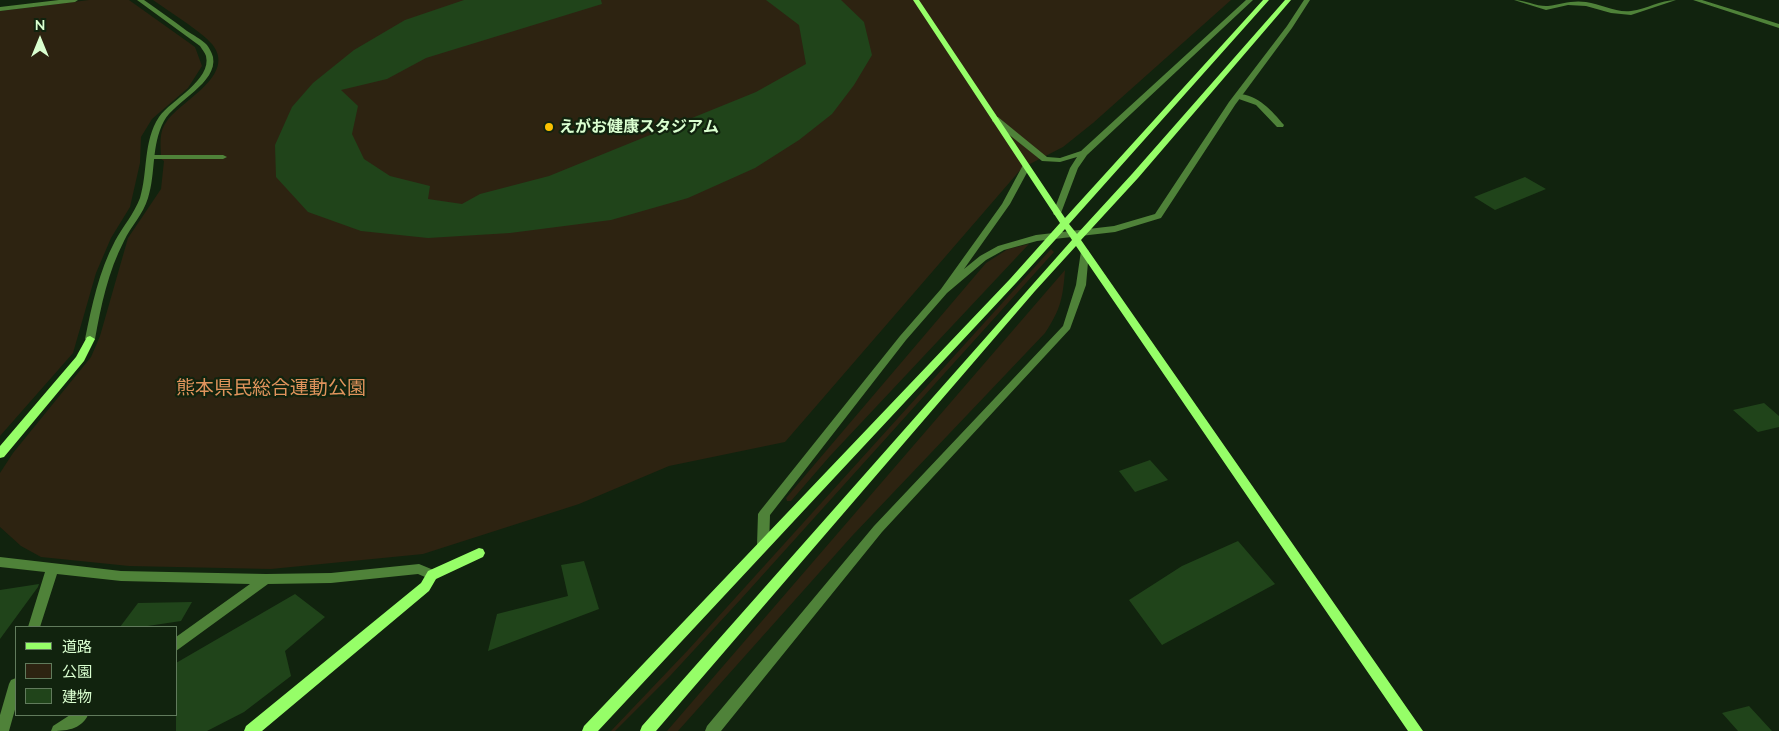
<!DOCTYPE html>
<html>
<head>
<meta charset="utf-8">
<style>
	body { margin:0 }
	#map { position:relative; width:1779px; height:731px; overflow:hidden; background:#11230e; font-family:Mulish,"Noto Sans JP",sans-serif }
	canvas { display:block }
	.legend { position:absolute; left:15px; top:626px; width:162px; height:90px; box-sizing:border-box; background:#11230e; border:1px solid #617b5c; margin:0; padding:6px 9px; list-style:none; font-size:15px; color:#daffd0 }
	.legend li { display:flex; align-items:center; gap:10px; height:25px }
	.legend b { width:25px; border:1px solid #617b5c }
	.north { position:absolute; left:15px; top:15px; width:50px; height:50px; -webkit-text-stroke:4px #11230e; paint-order:stroke; rotate:0deg; font-size:14px; font-weight:700; line-height:20px; text-align:center; color:#daffd0 }
	.north::after { content:''; display:block; margin:auto; width:18px; height:22px; background:#daffd0; clip-path:polygon(50% 0,100% 100%,50% 72%,0 100%) }
</style>
</head>
<body>
<div id="map">
<canvas width="1779" height="731"></canvas>
<ul class="legend">
<li><b style="height:6px;background:#96fe68"></b>道路</li>
<li><b style="height:14px;background:#2d2311"></b>公園</li>
<li><b style="height:14px;background:#20441a"></b>建物</li>
</ul>
<div class="north">N</div>
</div>
<script>
const ctx = document.querySelector('canvas').getContext('2d');
ctx.lineJoin = 'round';
function fillPath(path, color) {
  ctx.fillStyle = color;
  ctx.fill(path, 'evenodd');
}
function stroke(path, color, width, dash) {
  ctx.strokeStyle = color;
  ctx.lineWidth = width;
  ctx.lineCap = dash ? 'butt' : 'round';
  ctx.setLineDash(dash || []);
  ctx.stroke(path);
}
function label(font, color, halo, rows, align = 'center') {
  ctx.font = font + ' Mulish,"Noto Sans JP",sans-serif';
  ctx.lineWidth = 4.5;
  ctx.setLineDash([]);
  ctx.textBaseline = 'middle';
  ctx.strokeStyle = halo;
  ctx.fillStyle = color;
  for (const [text, x, y, turn = 0] of rows) {
    ctx.save();
    ctx.translate(x, y);
    ctx.rotate((+turn || 0) * Math.PI / 180);
    ctx.textAlign = isNaN(turn) ? turn : align;
    if (halo) ctx.strokeText(text, 0, 0);
    ctx.fillText(text, 0, 0);
    ctx.restore();
  }
}
fillPath(new Path2D(`
	M 89,0 L 129,0 L 195,47 L 202,66 L 188,88 L 152,119 L 141,137 L 140,163 L 130,207 L 111,238 L 96,273 L 73,353 L 0,436 L 0,11 Z
	M 153,0 L 1231,0 L 1093,123 L 1063,147 L 1022,168 L 785,442 L 669,466 L 579,504 L 423,554 L 271,569 L 129,566 L 41,557 L 21,546 L 0,527 L 0,473 L 13,453 L 91,357 L 100,336 L 128,238 L 161,189 L 164,161 L 161,159 C 161,146 158,132 167,121 C 182,100 237,75 212,44 C 202,32 167,10 153,0 Z
	M 1029,244 L 830,456 L 791,501 L 787,501 L 786,498 L 986,263 L 1008,249 Z
	M 1051,249 L 1054,252 L 741,599 L 670,676 L 615,731 L 611,731 L 689,649 Z
	M 1065,270 C 1063,297 1061,309 1045,333 L 852,536 L 678,731 L 667,731 Z`), '#2d2311');
fillPath(new Path2D(`
	M 464,0 L 601,0 L 602,4 L 426,58 L 387,79 L 341,90 L 358,106 L 352,134 L 364,159 L 390,176 L 430,186 L 428,199 L 462,204 L 480,194 L 549,176 L 756,92 L 806,64 L 799,25 L 766,0 L 841,0 L 864,22 L 872,55 L 854,85 L 832,114 L 799,140 L 755,168 L 688,198 L 611,220 L 510,233 L 428,238 L 361,231 L 308,212 L 276,177 L 275,145 L 292,107 L 313,83 L 354,50 L 405,20 Z
	M 1525,177 L 1546,189 L 1495,210 L 1474,197 Z
	M 1764,403 L 1779,416 L 1779,427 L 1758,432 L 1733,410 Z
	M 1150,460 L 1168,480 L 1135,492 L 1119,471 Z
	M 1238,541 L 1275,584 L 1162,645 L 1129,600 L 1182,566 Z
	M 584,561 L 599,609 L 488,651 L 497,614 L 568,596 L 561,565 Z
	M 39,584 L 38,587 L 0,639 L 0,590 Z
	M 295,594 L 325,617 L 285,651 L 291,676 L 244,712 L 207,731 L 176,731 L 176,663 Z
	M 192,602 L 181,621 L 141,627 L 120,627 L 138,603 Z
	M 1749,706 L 1772,731 L 1738,731 L 1722,713 Z`), '#20441a');
fillPath(new Path2D(`
	M 1236,94 C 1257,93 1272,111 1284,125 L 1283,127 L 1277,127 L 1256,105 L 1236,98 Z
	M 148,155 L 223,155 L 227,157 L 223,159 L 151,159 L 147,157 Z`), '#4f8239');
fillPath(new Path2D(`
	M 59,0 L 78,0 L 75,2 L 0,11 L 0,7 Z
	M 137,0 L 144,0 C 158,10 173,20 187,31 C 193,35 201,39 206,44 C 209,47 212,53 213,57 C 218,83 175,101 164,121 C 151,145 156,173 148,198 C 143,215 131,226 124,241 C 108,272 101,305 95,339 L 90,342 L 85,339 C 92,305 99,271 115,241 C 123,226 134,214 140,198 C 148,172 143,141 159,117 C 171,100 212,80 206,56 C 205,53 202,49 200,46 Z
	M 1246,0 L 1253,0 L 1087,155 L 1078,168 L 1061,213 L 1060,215 L 1054,215 L 1053,213 L 1070,168 L 1077,157 L 1060,162 L 1042,161 L 992,121 L 992,117 L 998,117 L 1047,157 L 1060,158 L 1081,151 Z
	M 1304,0 L 1310,0 L 1292,28 L 1235,105 L 1161,218 L 1115,232 L 1037,241 L 1004,250 L 986,260 L 947,293 L 906,340 L 770,515 L 769,545 L 767,549 L 763,550 L 759,549 L 757,545 L 758,514 L 760,511 L 900,336 L 941,289 L 1002,204 L 1023,165 L 1029,165 L 1030,167 L 1010,204 L 964,269 L 980,256 L 998,246 L 1036,235 L 1114,226 L 1155,214 L 1229,102 L 1287,26 Z
	M 1514,0 C 1525,0 1538,7 1548,6 C 1561,4 1572,0 1586,2 C 1601,4 1616,13 1631,11 C 1647,9 1660,0 1676,0 L 1631,15 L 1611,13 L 1586,6 L 1568,5 L 1546,10 Z
	M 1693,0 L 1702,0 L 1779,24 L 1779,28 Z
	M 1085,248 L 1089,251 L 1086,285 L 1070,329 L 882,532 L 721,731 L 705,731 L 707,726 L 874,526 L 1063,326 L 1076,285 L 1081,251 Z
	M 0,557 L 121,571 L 266,574 L 331,573 L 419,564 L 436,571 L 438,575 L 436,579 L 432,580 L 418,574 L 331,583 L 268,584 L 176,651 L 176,637 L 250,584 L 121,581 L 57,574 L 40,627 L 28,627 L 45,572 L 0,567 Z
	M 16,678 L 16,706 L 9,731 L 0,731 L 0,715 L 9,684 L 11,680 Z
	M 70,715 L 88,715 C 81,730 65,731 51,731 L 53,726 Z`), '#4f8239');
fillPath(new Path2D(`
	M 913,0 L 919,0 L 1065,218 L 1263,0 L 1269,0 L 1069,224 L 1077,234 L 1132,174 L 1285,0 L 1291,0 L 1138,178 L 1081,240 L 1423,731 L 1408,731 L 1076,246 L 1035,291 L 656,731 L 640,731 L 642,726 L 1072,240 L 1065,229 L 1016,283 L 598,731 L 582,731 L 584,726 L 1010,279 L 1060,223 Z
	M 90,336 L 95,339 L 84,361 L 4,457 L 0,458 L 0,446 L 76,357 L 87,337 Z
	M 479,548 L 483,549 L 485,553 L 483,557 L 436,579 L 429,591 L 262,731 L 244,731 L 246,726 L 421,583 L 428,571 Z`), '#96fe68');
for (const [x, y, r, color] of [
	[549,127,5,"#fac001"]
]) {
  const dot = new Path2D();
  dot.arc(x, y, r, 0, 2 * Math.PI);
  ctx.fillStyle = color;
  ctx.fill(dot);
  stroke(dot, '#11230e', 2);
}
label('bold 16px', '#daffd0', '#11230e', [
	["えがお健康スタジアム",559,127]
], 'left');
label('19px', '#df935c', '#11230e', [
	["熊本県民総合運動公園",271,388]
]);
</script>
</body>
</html>
